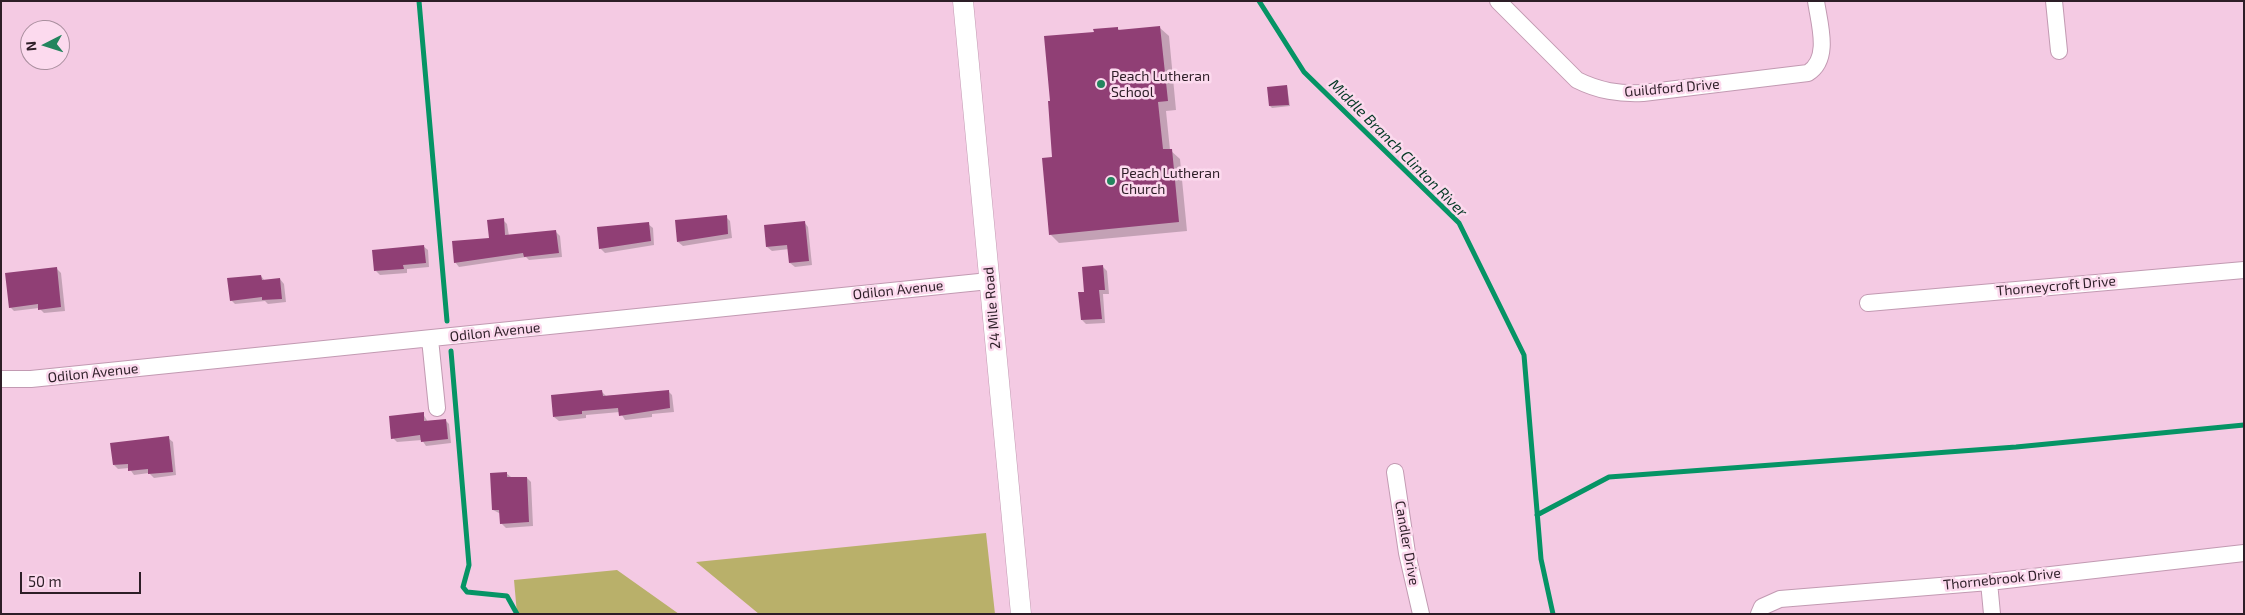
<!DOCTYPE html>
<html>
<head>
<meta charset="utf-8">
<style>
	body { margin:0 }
	#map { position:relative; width:2245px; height:615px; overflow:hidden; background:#f4cae3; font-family:"Exo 2",sans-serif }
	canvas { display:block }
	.frame { position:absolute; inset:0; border:2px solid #2d1e27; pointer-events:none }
	.north { position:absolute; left:20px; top:20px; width:50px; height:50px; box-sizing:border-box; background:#fcdaee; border:1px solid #a98f9e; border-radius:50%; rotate:265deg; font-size:14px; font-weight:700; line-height:20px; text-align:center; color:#2d1e27 }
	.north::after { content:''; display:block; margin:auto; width:18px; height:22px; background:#23855e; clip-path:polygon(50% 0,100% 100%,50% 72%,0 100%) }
	.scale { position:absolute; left:20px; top:572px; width:121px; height:22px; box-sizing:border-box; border:2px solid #2d1e27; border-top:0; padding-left:6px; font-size:15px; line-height:18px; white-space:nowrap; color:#2d1e27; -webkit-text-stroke:4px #fcdaee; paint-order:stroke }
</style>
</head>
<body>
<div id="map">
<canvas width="2245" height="615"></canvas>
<div class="frame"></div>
<div class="north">N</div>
<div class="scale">50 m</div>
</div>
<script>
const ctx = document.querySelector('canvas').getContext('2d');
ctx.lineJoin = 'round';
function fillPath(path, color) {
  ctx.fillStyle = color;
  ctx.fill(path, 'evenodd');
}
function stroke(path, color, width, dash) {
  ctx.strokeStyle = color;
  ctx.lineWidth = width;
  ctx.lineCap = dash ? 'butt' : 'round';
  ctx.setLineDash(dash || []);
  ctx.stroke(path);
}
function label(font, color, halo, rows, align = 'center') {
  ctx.font = font + ' "Exo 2",sans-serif';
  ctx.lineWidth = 5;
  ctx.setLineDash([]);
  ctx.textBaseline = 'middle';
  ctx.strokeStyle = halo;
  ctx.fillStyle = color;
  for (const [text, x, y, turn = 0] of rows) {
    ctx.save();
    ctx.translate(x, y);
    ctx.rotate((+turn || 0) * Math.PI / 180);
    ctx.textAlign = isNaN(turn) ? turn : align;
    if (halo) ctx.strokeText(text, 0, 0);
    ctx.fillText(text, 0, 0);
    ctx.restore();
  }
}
fillPath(new Path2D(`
	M 986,533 L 995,614 L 759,614 L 696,562 Z
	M 617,570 L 679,614 L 517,614 L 514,580 Z`), '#b9b06a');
fillPath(new Path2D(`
	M 1117,28 L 1121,31 L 1160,28 L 1169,36 L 1176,110 L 1166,111 L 1170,150 L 1180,159 L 1187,231 L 1059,243 L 1050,234 L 1053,158 L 1095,33 Z
	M 1287,86 L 1290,106 L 1272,108 L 1270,106 Z
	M 726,217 L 730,221 L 732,238 L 683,246 L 678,242 Z
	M 503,220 L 507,224 L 509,236 L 556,232 L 560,236 L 562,257 L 529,260 L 526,257 L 459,267 L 455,262 L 490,239 Z
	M 804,222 L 808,227 L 812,265 L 795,267 L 790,263 L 789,249 L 772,251 L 767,247 Z
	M 648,224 L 653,228 L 654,245 L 605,253 L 600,248 Z
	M 423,246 L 428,250 L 429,267 L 407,269 L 407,273 L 380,275 L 376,271 Z
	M 1103,267 L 1107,271 L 1109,294 L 1103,294 L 1105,323 L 1086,324 L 1082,320 L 1085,293 Z
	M 57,269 L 61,273 L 65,311 L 44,313 L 39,308 L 14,311 L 10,307 Z
	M 261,276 L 265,281 L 280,279 L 284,284 L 286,302 L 268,304 L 265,301 L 235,304 L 231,300 Z
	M 668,391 L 672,395 L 674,412 L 652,414 L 652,417 L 625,420 L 620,412 L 586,415 L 586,418 L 559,421 L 554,417 L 602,392 L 606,396 Z
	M 423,414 L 428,422 L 445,420 L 449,424 L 451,443 L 426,446 L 422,440 L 397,442 L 393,438 Z
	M 168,438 L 173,442 L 176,475 L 154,478 L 149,473 L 134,475 L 129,468 L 118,469 L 114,465 Z
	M 506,473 L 511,477 L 527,478 L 531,482 L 533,526 L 506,528 L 501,523 L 501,514 L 493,510 Z`), '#0003');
stroke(new Path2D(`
	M 419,1 L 447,321
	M 1259,1 L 1304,72 L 1459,223 L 1524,355 L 1541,559 L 1553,614
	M 451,351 L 469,565 L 463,587 L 467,592 L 507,596 L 517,614
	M 1537,515 L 1609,477 L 2016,447 L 2244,425`), '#059465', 5);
fillPath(new Path2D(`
	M 1160,26 L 1168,101 L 1158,102 L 1163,149 L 1172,149 L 1179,222 L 1049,235 L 1042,158 L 1052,157 L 1048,101 L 1050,101 L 1044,36 L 1094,32 L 1093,29 L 1118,27 L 1118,30 Z
	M 1287,85 L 1289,105 L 1269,106 L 1267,87 Z
	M 727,215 L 728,234 L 677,242 L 675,220 Z
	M 504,218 L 505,235 L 556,230 L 559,253 L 524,257 L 523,253 L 454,263 L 452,241 L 489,238 L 487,220 Z
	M 805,221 L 809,261 L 789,263 L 787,245 L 766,247 L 764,225 Z
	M 649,222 L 651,241 L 599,249 L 597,227 Z
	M 424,245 L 426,263 L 403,265 L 404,269 L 374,271 L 372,250 Z
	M 1103,265 L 1105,290 L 1099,290 L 1102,319 L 1081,320 L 1078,292 L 1084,292 L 1082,267 Z
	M 57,267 L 61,307 L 38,310 L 38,304 L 9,308 L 5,273 Z
	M 261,275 L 262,280 L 280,278 L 282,299 L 262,300 L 262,297 L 230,301 L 227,278 Z
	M 602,390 L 603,396 L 669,390 L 670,408 L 619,416 L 618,408 L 582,411 L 582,414 L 553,417 L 551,395 Z
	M 424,412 L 424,421 L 446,419 L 448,439 L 421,442 L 420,435 L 391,439 L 389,416 Z
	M 169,436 L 173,472 L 148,474 L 148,469 L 128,471 L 128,464 L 113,465 L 110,443 Z
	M 507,472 L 507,477 L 527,477 L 529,522 L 500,524 L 499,510 L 492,510 L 490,473 Z`), '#903f75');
const minor = new Path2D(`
	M 1498,1 L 1577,80 C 1599,91 1619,94 1643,93 L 1808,73 C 1831,59 1819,23 1816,1
	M 2054,1 L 2059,51
	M 1868,303 L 2244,270
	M 430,339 L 437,408
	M 1,379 L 31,379 L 989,281
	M 1395,472 L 1407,553 L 1421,614
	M 1989,582 L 1992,614
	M 1759,614 L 1762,607 L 1780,599 L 1989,582 L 2244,553`);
const tertiary = new Path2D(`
	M 963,1 L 1021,614`);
stroke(minor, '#c29ab2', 18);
stroke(tertiary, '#c29ab2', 21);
stroke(minor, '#fff', 16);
stroke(tertiary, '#fff', 20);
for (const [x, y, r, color] of [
	[1101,84,5,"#23855e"],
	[1111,181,5,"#23855e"]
]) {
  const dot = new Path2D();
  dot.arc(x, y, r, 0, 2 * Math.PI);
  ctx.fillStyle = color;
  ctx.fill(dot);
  stroke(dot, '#fcdaee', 2);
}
label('14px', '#2d1e27', '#fcdaee', [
	["Peach Lutheran",1111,76],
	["School",1111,92],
	["Peach Lutheran",1121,173],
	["Church",1121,189]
], 'left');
label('14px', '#2d1e27', '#fcdaee', [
	["Guildford Drive",1672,88,-5],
	["Thorneycroft Drive",2056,286,-5],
	["Odilon Avenue",898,290,-6],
	["24 Mile Road",992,308,-95],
	["Odilon Avenue",495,332,-6],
	["Odilon Avenue",93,373,-6],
	["Candler Drive",1407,543,80],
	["Thornebrook Drive",2002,579,-6]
]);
label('italic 15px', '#023723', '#fcdaee', [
	["Middle Branch Clinton River",1398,148,45]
]);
</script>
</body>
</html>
